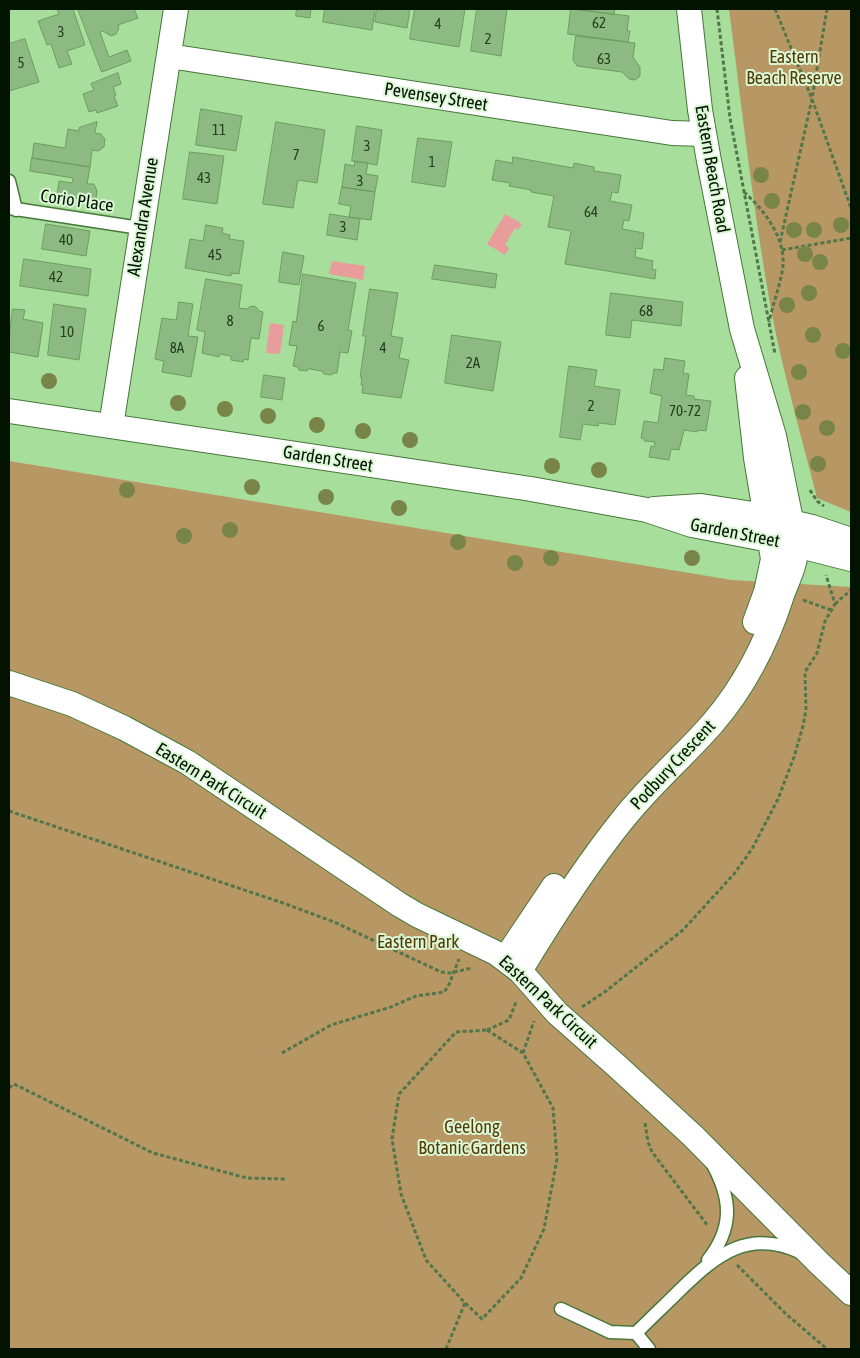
<!DOCTYPE html>
<html>
<head>
<meta charset="utf-8">
<style>
	body { margin:0 }
	#map { position:relative; width:860px; height:1358px; overflow:hidden; background:#a8de9b; font-family:"Asap Condensed",sans-serif }
	canvas { display:block }
	.frame { position:absolute; inset:0; border:10px solid #021400; pointer-events:none }
</style>
</head>
<body>
<div id="map">
<canvas width="860" height="1358"></canvas>
<div class="frame"></div>
</div>
<script>
const ctx = document.querySelector('canvas').getContext('2d');
ctx.lineJoin = 'round';
function fillPath(path, color) {
  ctx.fillStyle = color;
  ctx.fill(path, 'evenodd');
}
function stroke(path, color, width, dash) {
  ctx.strokeStyle = color;
  ctx.lineWidth = width;
  ctx.lineCap = dash ? 'butt' : 'round';
  ctx.setLineDash(dash || []);
  ctx.stroke(path);
}
function label(font, color, halo, rows, align = 'center') {
  ctx.font = font + ' "Asap Condensed",sans-serif';
  ctx.lineWidth = 4;
  ctx.setLineDash([]);
  ctx.textBaseline = 'middle';
  ctx.strokeStyle = halo;
  ctx.fillStyle = color;
  for (const [text, x, y, turn = 0] of rows) {
    ctx.save();
    ctx.translate(x, y);
    ctx.rotate((+turn || 0) * Math.PI / 180);
    ctx.textAlign = isNaN(turn) ? turn : align;
    if (halo) ctx.strokeText(text, 0, 0);
    ctx.fillText(text, 0, 0);
    ctx.restore();
  }
}
fillPath(new Path2D(`
	M 729,9 L 851,9 L 851,512 L 817,498 C 801,435 783,373 771,309 C 753,210 742,109 729,9 Z
	M 9,461 L 732,580 L 851,587 L 851,1349 L 9,1349 Z`), '#b79763');
fillPath(new Path2D(`
	M 505,214 L 522,224 L 518,230 L 515,228 L 505,245 L 509,248 L 505,255 L 487,244 Z
	M 332,261 L 365,266 L 363,280 L 329,274 Z
	M 270,323 L 284,325 L 280,354 L 266,353 Z`), '#e89c9b');
const building = new Path2D(`
	M 57,9 L 73,9 L 85,45 L 67,51 L 72,64 L 59,68 L 51,44 L 47,45 L 38,21 L 59,14 Z
	M 78,9 L 134,9 L 138,18 L 118,25 L 119,28 L 116,34 L 111,36 L 103,31 L 100,32 L 109,57 L 127,50 L 131,61 L 102,72 Z
	M 297,9 L 311,9 L 310,18 L 296,16 Z
	M 325,9 L 375,9 L 372,30 L 323,22 Z
	M 377,9 L 410,9 L 407,28 L 375,22 Z
	M 415,9 L 465,9 L 459,47 L 410,39 Z
	M 477,9 L 507,9 L 501,56 L 471,51 Z
	M 571,9 L 629,16 L 627,31 L 630,31 L 628,42 L 568,34 Z
	M 578,9 L 615,9 L 614,14 Z
	M 576,36 L 635,43 L 633,57 L 640,67 L 640,76 L 635,80 L 629,79 L 622,72 L 577,66 L 573,60 Z
	M 25,39 L 39,82 L 9,91 L 9,44 Z
	M 118,73 L 121,84 L 113,87 L 116,95 L 114,96 L 118,106 L 97,113 L 96,110 L 89,112 L 83,94 L 94,90 L 91,84 Z
	M 201,109 L 242,116 L 236,151 L 196,145 Z
	M 97,122 L 95,133 L 101,134 L 105,139 L 104,147 L 98,151 L 92,150 L 90,167 L 32,158 L 34,143 L 65,148 L 68,129 L 79,131 L 79,128 Z
	M 276,122 L 325,130 L 317,183 L 298,180 L 293,208 L 263,204 Z
	M 357,126 L 382,130 L 377,165 L 352,161 Z
	M 418,138 L 452,142 L 445,187 L 412,182 Z
	M 190,152 L 224,156 L 217,204 L 183,199 Z
	M 513,157 L 573,168 L 574,163 L 594,167 L 594,171 L 621,175 L 618,193 L 612,192 L 610,201 L 632,205 L 629,221 L 624,220 L 622,229 L 644,233 L 642,249 L 636,248 L 635,257 L 653,261 L 652,269 L 656,270 L 655,279 L 565,264 L 571,231 L 548,227 L 554,196 L 531,192 L 531,190 L 509,186 L 510,183 L 492,180 L 496,160 L 512,163 Z
	M 32,158 L 90,167 L 87,184 L 94,184 L 97,191 L 96,198 L 93,201 L 57,195 L 59,181 L 72,183 L 73,178 L 30,171 Z
	M 355,161 L 368,163 L 366,174 L 378,176 L 375,192 L 342,187 L 345,164 L 354,166 Z
	M 342,187 L 375,192 L 371,220 L 349,217 L 351,206 L 339,204 Z
	M 330,214 L 360,219 L 357,240 L 327,235 Z
	M 46,224 L 90,231 L 86,256 L 42,249 Z
	M 206,225 L 223,228 L 222,233 L 230,235 L 229,239 L 244,241 L 239,274 L 231,273 L 231,276 L 185,268 L 190,239 L 203,241 Z
	M 283,252 L 304,256 L 299,285 L 279,282 Z
	M 24,259 L 91,269 L 88,296 L 20,286 Z
	M 435,265 L 497,274 L 495,288 L 432,279 Z
	M 303,274 L 356,283 L 348,330 L 352,331 L 348,353 L 340,352 L 337,373 L 334,373 L 331,375 L 324,374 L 322,371 L 310,369 L 307,369 L 307,371 L 299,370 L 298,367 L 293,366 L 297,346 L 289,345 L 293,321 L 296,322 Z
	M 206,279 L 242,285 L 239,308 L 247,309 L 251,306 L 256,307 L 259,311 L 263,312 L 259,339 L 251,338 L 248,360 L 244,359 L 243,362 L 231,360 L 231,356 L 219,354 L 219,357 L 202,353 L 205,332 L 197,330 Z
	M 370,289 L 398,293 L 391,336 L 403,338 L 399,358 L 409,360 L 401,398 L 362,393 L 363,385 L 361,385 L 362,377 L 360,377 L 366,336 L 363,336 Z
	M 611,293 L 683,302 L 681,326 L 632,320 L 630,338 L 606,335 Z
	M 179,302 L 193,304 L 188,336 L 198,337 L 191,377 L 162,372 L 164,361 L 155,359 L 162,318 L 176,320 Z
	M 54,304 L 86,309 L 79,360 L 48,355 Z
	M 13,309 L 25,310 L 23,319 L 43,323 L 38,357 L 9,352 L 9,337 Z
	M 452,335 L 501,342 L 493,391 L 445,383 Z
	M 665,358 L 685,361 L 683,373 L 689,374 L 686,395 L 694,396 L 694,399 L 711,401 L 706,431 L 698,430 L 697,432 L 684,430 L 679,450 L 671,449 L 669,460 L 649,457 L 651,446 L 654,447 L 655,442 L 644,441 L 644,439 L 641,438 L 644,421 L 658,423 L 662,396 L 650,393 L 654,369 L 663,370 Z
	M 569,366 L 597,370 L 594,386 L 620,390 L 615,425 L 599,423 L 598,426 L 583,424 L 580,440 L 560,437 Z
	M 264,375 L 285,378 L 282,400 L 261,397 Z`);
fillPath(building, '#8dba82');
stroke(building, '#6a9e5e', 1);
const lane = new Path2D(`
	M 9,181 L 16,210
	M 9,208 L 140,228
	M 708,1260 C 733,1228 732,1200 713,1165
	M 561,1309 L 610,1332 L 636,1333 C 651,1318 666,1304 680,1290 C 717,1254 749,1228 802,1253
	M 636,1333 L 649,1349`);
const street = new Path2D(`
	M 169,56 L 672,133 L 704,134
	M 747,378 L 756,458 L 773,559 L 766,592 L 755,622
	M 9,411 L 531,489 L 647,510 L 692,525 L 796,545 L 851,559
	M 111,426 L 176,9
	M 654,509 L 701,506 L 760,515 L 812,527 L 851,540
	M 9,683 L 72,704 L 124,728 L 187,762 L 400,905 L 417,915 L 496,953 L 520,971 L 557,1013 L 618,1067 L 693,1136 L 819,1263 L 851,1293
	M 505,959 L 554,886
	M 520,971 C 552,918 585,866 624,818 C 651,784 684,756 712,724 C 744,687 767,642 782,595 C 788,579 797,562 796,545 L 774,436 L 742,329 L 709,161 L 700,110 L 689,9`);
stroke(lane, '#46783a', 15);
stroke(street, '#46783a', 26);
stroke(new Path2D(`
	M 717,9 L 730,118 L 775,354
	M 775,9 L 812,99 L 851,208
	M 744,192 C 764,210 785,237 783,265 C 781,284 773,303 769,322
	M 780,242 L 812,99 L 827,9
	M 782,250 L 851,238
	M 810,490 L 817,501 L 824,506
	M 803,600 L 831,610
	M 835,604 L 851,590
	M 9,811 L 286,904 L 334,922 L 441,972 L 450,973 L 472,968
	M 582,1007 L 606,991 L 683,930 L 734,874 L 752,849 L 778,799 L 794,757 L 803,726 L 806,710 L 805,672 L 817,653 L 825,621 L 835,604 L 826,575
	M 487,1030 L 523,1053 L 553,1108 L 557,1159 L 544,1229 L 521,1278 L 482,1319 L 465,1303 L 426,1260 L 401,1194 L 392,1139 L 399,1094 L 456,1032 Z
	M 487,1030 L 509,1020 L 516,1002
	M 282,1053 L 331,1025 L 391,1007 L 416,996 L 444,992 L 448,987 L 459,959
	M 523,1053 L 534,1021
	M 9,1088 L 14,1084 L 153,1153 L 247,1178 L 285,1179
	M 645,1123 L 648,1142 L 652,1152 L 708,1226
	M 737,1265 L 786,1314 L 827,1349
	M 446,1349 L 465,1303`), '#52764b', 3, [4, 2.5]);
stroke(lane, '#fff', 12);
stroke(street, '#fff', 24);
ctx.fillStyle = '#798448';
for (const [x, y] of [
	[761,175],
	[772,201],
	[841,225],
	[794,230],
	[814,230],
	[805,254],
	[820,262],
	[809,293],
	[787,305],
	[813,335],
	[843,351],
	[799,372],
	[49,381],
	[178,403],
	[225,409],
	[803,412],
	[268,416],
	[317,425],
	[827,428],
	[363,431],
	[410,440],
	[818,464],
	[552,466],
	[599,470],
	[252,487],
	[127,490],
	[326,497],
	[399,508],
	[230,530],
	[184,536],
	[458,542],
	[551,558],
	[692,558],
	[515,563]
]) {
  ctx.beginPath();
  ctx.arc(x, y, 8, 0, 2 * Math.PI);
  ctx.fill();
}
label('15px', '#253e20', null, [
	["62",599,23],
	["4",438,24],
	["3",61,32],
	["2",488,39],
	["63",604,59],
	["5",21,63],
	["11",219,130],
	["3",367,146],
	["7",296,155],
	["1",432,162],
	["43",204,178],
	["3",360,181],
	["64",591,212],
	["3",343,227],
	["40",66,240],
	["45",215,255],
	["42",56,277],
	["68",646,311],
	["8",230,321],
	["6",321,326],
	["10",67,332],
	["8A",177,348],
	["4",383,348],
	["2A",473,363],
	["2",591,406],
	["70-72",685,411]
]);
label('18px', '#533a05', '#dbf7d5', [
	["Eastern",794,57],
	["Beach Reserve",794,78],
	["Eastern Park",418,942],
	["Geelong",472,1127],
	["Botanic Gardens",472,1148]
]);
label('18px', '#021400', '#dbf7d5', [
	["Pevensey Street",436,97,9],
	["Eastern Beach Road",712,169,80],
	["Corio Place",77,201,8],
	["Alexandra Avenue",143,217,-81],
	["Garden Street",328,459,9],
	["Garden Street",735,533,11],
	["Podbury Crescent",673,765,-47],
	["Eastern Park Circuit",211,781,32],
	["Eastern Park Circuit",548,1002,43]
]);
</script>
</body>
</html>
